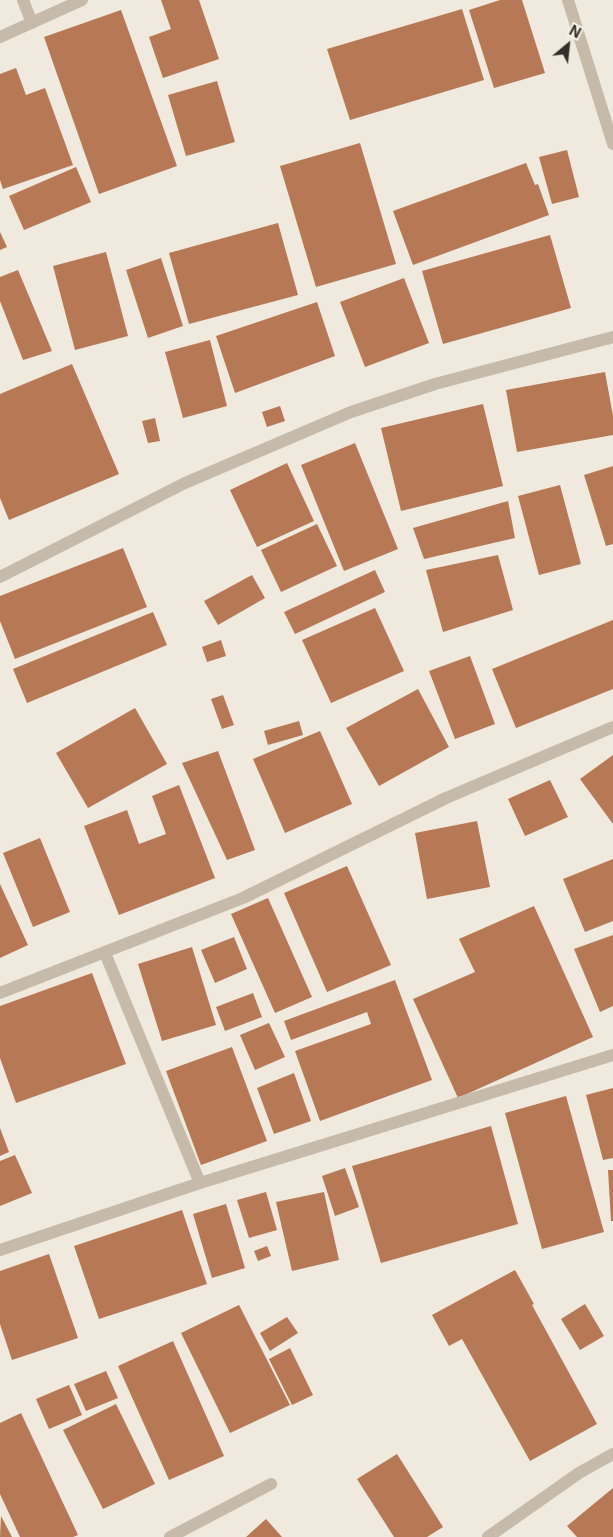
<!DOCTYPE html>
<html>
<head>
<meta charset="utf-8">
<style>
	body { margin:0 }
	#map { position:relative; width:613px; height:1537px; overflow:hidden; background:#efe9de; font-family:Inter,sans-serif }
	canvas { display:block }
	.north { position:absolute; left:543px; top:20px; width:50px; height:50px; -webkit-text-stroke:4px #f7f3e9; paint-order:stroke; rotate:28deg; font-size:14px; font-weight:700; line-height:20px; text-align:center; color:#342e29 }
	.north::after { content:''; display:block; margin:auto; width:18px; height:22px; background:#342e29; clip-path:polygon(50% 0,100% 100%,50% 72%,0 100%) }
</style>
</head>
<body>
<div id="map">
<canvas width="613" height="1537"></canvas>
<div class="north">N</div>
</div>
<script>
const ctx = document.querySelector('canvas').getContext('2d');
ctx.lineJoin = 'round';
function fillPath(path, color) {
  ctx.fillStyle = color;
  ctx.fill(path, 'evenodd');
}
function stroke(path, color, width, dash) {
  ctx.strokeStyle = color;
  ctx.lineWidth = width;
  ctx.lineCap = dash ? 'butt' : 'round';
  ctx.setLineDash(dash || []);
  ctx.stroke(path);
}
fillPath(new Path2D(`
	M 161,0 L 199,0 L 219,59 L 163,78 L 149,37 L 171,29 Z
	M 500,0 L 522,0 L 545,73 L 494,88 L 469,10 Z
	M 462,9 L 484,80 L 350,120 L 327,49 Z
	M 121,10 L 177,166 L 99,194 L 44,37 Z
	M 16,68 L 26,95 L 45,88 L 73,165 L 3,189 L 0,180 L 0,74 Z
	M 217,81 L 235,142 L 186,156 L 168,95 Z
	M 360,143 L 396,264 L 316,287 L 280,166 Z
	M 567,150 L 579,197 L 552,204 L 539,157 Z
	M 526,163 L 535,185 L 538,184 L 549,215 L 413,265 L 393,211 Z
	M 76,167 L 91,202 L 24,230 L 9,196 Z
	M 278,223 L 298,295 L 189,324 L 169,253 Z
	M 0,232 L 7,247 L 0,250 Z
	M 550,235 L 571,308 L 443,344 L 422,271 Z
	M 106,252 L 128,336 L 75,350 L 53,266 Z
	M 161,258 L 183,326 L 148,338 L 126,270 Z
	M 18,270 L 52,351 L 23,360 L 0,301 L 0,277 Z
	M 404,278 L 429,343 L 365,367 L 340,302 Z
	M 317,302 L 335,356 L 235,393 L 216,336 Z
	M 210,340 L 227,406 L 183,418 L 165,352 Z
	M 72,364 L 119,474 L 9,520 L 0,498 L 0,394 Z
	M 605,372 L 613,416 L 613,435 L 517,452 L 506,390 Z
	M 483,404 L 503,486 L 401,511 L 381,428 Z
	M 280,406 L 285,421 L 267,427 L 262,412 Z
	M 155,418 L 160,441 L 148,443 L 142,421 Z
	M 355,443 L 398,549 L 344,571 L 301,465 Z
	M 287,463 L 314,521 L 257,547 L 230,490 Z
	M 613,466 L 613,544 L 606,546 L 584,475 Z
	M 560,485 L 581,564 L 539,575 L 518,496 Z
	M 508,501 L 515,538 L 424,559 L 413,528 Z
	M 317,524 L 337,566 L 281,592 L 261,550 Z
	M 123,548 L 147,607 L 15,659 L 0,621 L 0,596 Z
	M 498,555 L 513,610 L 443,632 L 426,570 Z
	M 375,570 L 385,592 L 295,634 L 284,612 Z
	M 252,575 L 265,598 L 218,625 L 204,601 Z
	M 375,608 L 404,671 L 331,703 L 302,640 Z
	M 153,612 L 167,645 L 27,703 L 13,669 Z
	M 613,620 L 613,689 L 516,728 L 492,669 Z
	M 221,640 L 226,656 L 207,662 L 202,647 Z
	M 470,656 L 495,724 L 455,739 L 429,671 Z
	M 418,689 L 449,747 L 379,786 L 346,728 Z
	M 223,695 L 234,725 L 222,729 L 211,699 Z
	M 135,708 L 167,764 L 88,808 L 56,753 Z
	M 299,721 L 303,735 L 268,745 L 264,731 Z
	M 320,731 L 352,804 L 285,833 L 253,759 Z
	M 218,751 L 255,850 L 227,860 L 182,763 Z
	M 613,755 L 613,824 L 580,779 Z
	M 550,780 L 568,817 L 525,836 L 508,799 Z
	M 179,785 L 215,878 L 119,915 L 84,826 L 127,810 L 139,844 L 166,834 L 152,796 Z
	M 477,821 L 490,887 L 427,899 L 415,833 Z
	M 40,838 L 70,912 L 33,927 L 3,853 Z
	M 613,859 L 613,921 L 585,932 L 563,879 Z
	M 347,866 L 391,965 L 327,992 L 284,893 Z
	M 0,884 L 28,945 L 0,958 Z
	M 268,898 L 312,997 L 275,1013 L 231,914 Z
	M 534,906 L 593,1037 L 458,1098 L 413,999 L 475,972 L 459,939 Z
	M 613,935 L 613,1006 L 600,1012 L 574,949 Z
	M 234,937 L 247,969 L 215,983 L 201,950 Z
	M 192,947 L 216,1025 L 162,1041 L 138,964 Z
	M 92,973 L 126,1064 L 16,1103 L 0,1058 L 0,1006 Z
	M 395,980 L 432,1080 L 320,1121 L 295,1051 L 371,1024 L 367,1012 L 291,1040 L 284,1021 Z
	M 253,993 L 262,1017 L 225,1031 L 216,1007 Z
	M 269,1023 L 285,1057 L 255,1070 L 240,1035 Z
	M 232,1047 L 267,1141 L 201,1165 L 166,1071 Z
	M 294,1073 L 311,1121 L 274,1134 L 257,1088 Z
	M 613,1088 L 613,1158 L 603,1160 L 586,1095 Z
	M 566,1096 L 604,1232 L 542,1249 L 505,1113 Z
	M 491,1126 L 518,1224 L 381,1263 L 352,1166 Z
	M 0,1128 L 9,1152 L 0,1156 Z
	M 15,1155 L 32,1193 L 0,1206 L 0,1161 Z
	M 345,1168 L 359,1207 L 335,1216 L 322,1176 Z
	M 608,1170 L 613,1170 L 613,1221 L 611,1221 Z
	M 266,1192 L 277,1230 L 249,1238 L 237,1200 Z
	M 324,1192 L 339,1260 L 292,1271 L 276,1202 Z
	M 226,1204 L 245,1268 L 212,1278 L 193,1214 Z
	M 182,1210 L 207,1284 L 99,1319 L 74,1246 Z
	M 267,1246 L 271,1256 L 258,1261 L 254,1251 Z
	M 49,1254 L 78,1338 L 12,1360 L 0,1324 L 0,1271 Z
	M 515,1270 L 534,1304 L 532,1305 L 597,1424 L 530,1461 L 462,1339 L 449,1346 L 432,1315 Z
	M 585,1304 L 604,1336 L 580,1350 L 561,1319 Z
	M 239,1305 L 290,1405 L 230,1433 L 181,1333 Z
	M 287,1317 L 298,1333 L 270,1351 L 260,1333 Z
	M 173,1341 L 224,1456 L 169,1480 L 118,1366 Z
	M 290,1348 L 313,1395 L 292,1405 L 269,1359 Z
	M 106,1371 L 118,1398 L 86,1411 L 74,1384 Z
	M 69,1385 L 82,1415 L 49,1429 L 36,1399 Z
	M 116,1404 L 155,1484 L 103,1509 L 63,1430 Z
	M 21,1413 L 78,1535 L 73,1537 L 20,1537 L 0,1494 L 0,1423 Z
	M 397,1454 L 443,1527 L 427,1537 L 394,1537 L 357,1479 Z
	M 613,1488 L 613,1537 L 577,1537 L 567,1526 Z
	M 1,1516 L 12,1537 L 0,1537 Z
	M 266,1519 L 282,1537 L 246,1537 Z`), '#b67855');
stroke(new Path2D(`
	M 23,0 L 32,23
	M 568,0 L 613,144
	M 0,37 L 82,0
	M 0,577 L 185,483 L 351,412 L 435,384 L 613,337
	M 105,953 L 200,1183
	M 0,993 L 243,898 L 446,798 L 613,727
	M 0,1250 L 200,1183 L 613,1055
	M 170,1537 L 271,1484
	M 488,1537 L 579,1473 L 613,1454`), '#c6baab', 12);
</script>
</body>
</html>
